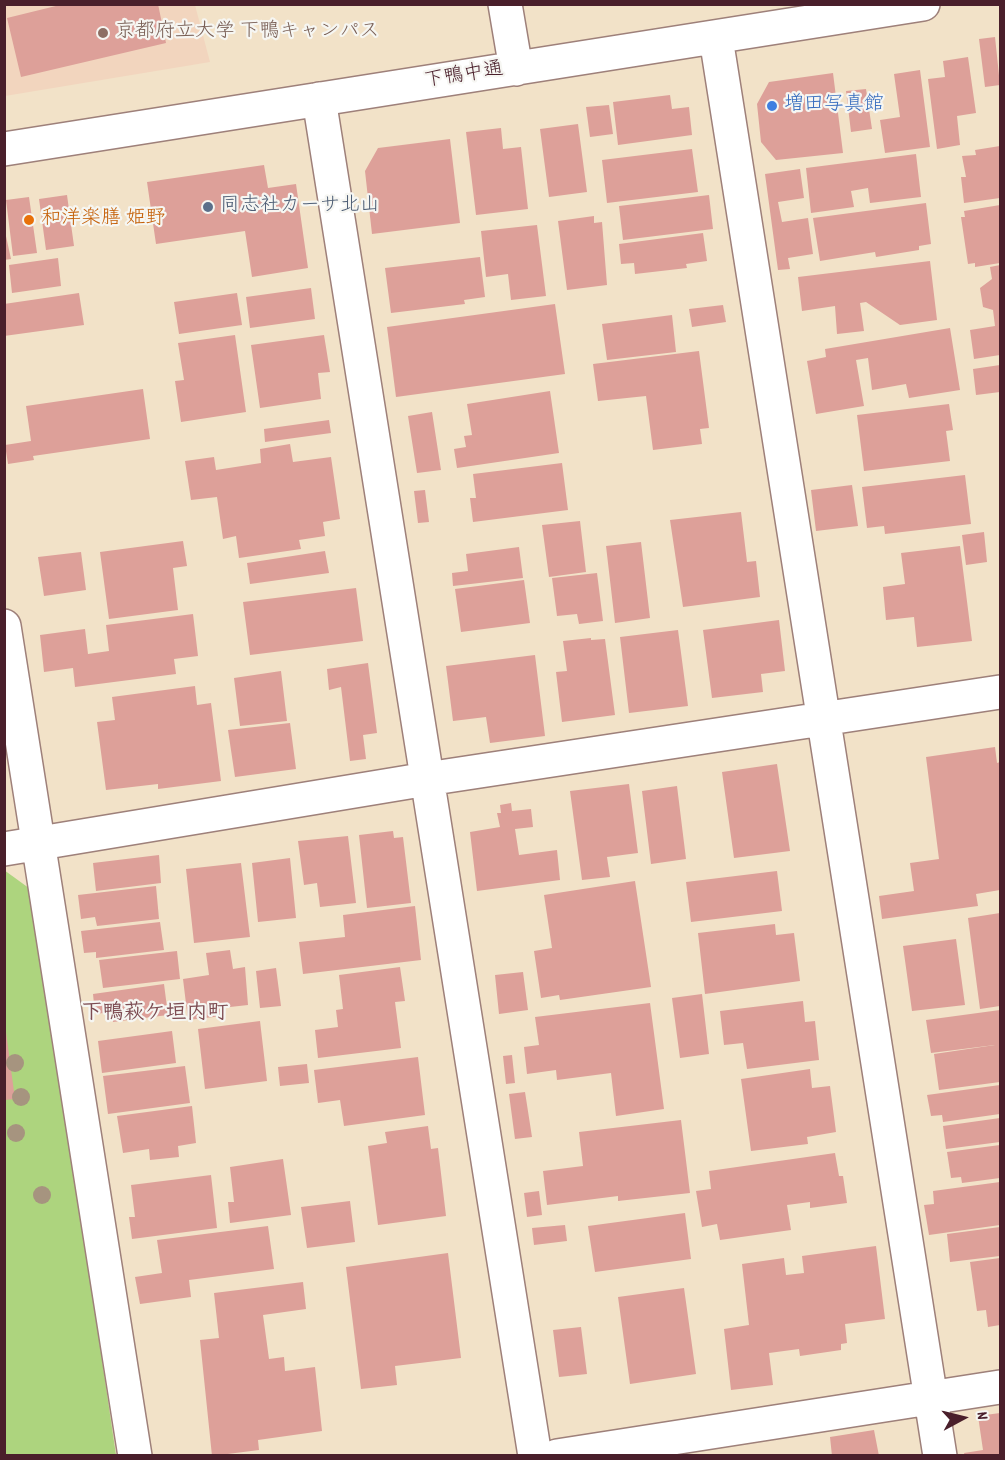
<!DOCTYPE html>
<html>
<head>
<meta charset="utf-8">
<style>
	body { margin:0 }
	#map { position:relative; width:1005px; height:1460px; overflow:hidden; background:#f2e2c8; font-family:Dekko,sans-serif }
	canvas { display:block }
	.frame { position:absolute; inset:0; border:6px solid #4a1f2b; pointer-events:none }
	.north { position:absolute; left:933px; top:1388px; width:60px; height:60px; -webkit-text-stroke:4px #f6f6f2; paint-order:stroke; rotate:83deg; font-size:16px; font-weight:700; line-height:24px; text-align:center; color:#4a1f2b }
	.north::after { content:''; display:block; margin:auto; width:21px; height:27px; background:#4a1f2b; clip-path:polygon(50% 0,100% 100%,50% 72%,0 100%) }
</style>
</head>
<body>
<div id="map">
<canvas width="1005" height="1460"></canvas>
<div class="frame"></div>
<div class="north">N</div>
</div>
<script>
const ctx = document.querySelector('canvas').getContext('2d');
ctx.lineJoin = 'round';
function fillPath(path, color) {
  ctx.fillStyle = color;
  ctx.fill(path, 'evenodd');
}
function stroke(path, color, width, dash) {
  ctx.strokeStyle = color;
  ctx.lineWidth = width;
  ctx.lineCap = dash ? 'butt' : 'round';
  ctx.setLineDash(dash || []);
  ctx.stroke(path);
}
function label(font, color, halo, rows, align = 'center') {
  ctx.font = font + ' Dekko,"Klee One",sans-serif';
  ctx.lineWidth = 4.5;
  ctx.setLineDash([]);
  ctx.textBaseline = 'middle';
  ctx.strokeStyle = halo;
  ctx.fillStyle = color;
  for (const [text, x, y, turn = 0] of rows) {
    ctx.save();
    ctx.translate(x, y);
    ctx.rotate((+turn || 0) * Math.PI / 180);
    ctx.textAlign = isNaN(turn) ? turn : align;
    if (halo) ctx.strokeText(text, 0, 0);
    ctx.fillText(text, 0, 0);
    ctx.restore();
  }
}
fillPath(new Path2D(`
	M 5,5 L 195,5 L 210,62 L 5,96 Z`), '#f2d5be');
fillPath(new Path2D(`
	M 4,870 L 33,891 L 116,1455 L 5,1455 Z`), '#add47e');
fillPath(new Path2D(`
	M 64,4 L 158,4 L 166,43 L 21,77 L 7,18 Z
	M 995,37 L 1000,85 L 985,87 L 979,39 Z
	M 968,57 L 976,113 L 957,116 L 960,145 L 937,149 L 928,79 L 945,77 L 943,61 Z
	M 920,70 L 930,147 L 885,153 L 880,120 L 900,117 L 894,74 Z
	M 833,73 L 843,153 L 776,160 L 761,142 L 757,104 L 769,82 Z
	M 866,89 L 872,129 L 851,132 L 846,91 Z
	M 670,95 L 672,109 L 689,107 L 692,135 L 618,145 L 613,102 Z
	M 609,105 L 613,134 L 590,137 L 586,107 Z
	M 578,124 L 587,192 L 549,197 L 540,129 Z
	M 501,128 L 503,149 L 521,147 L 528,209 L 476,215 L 466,132 Z
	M 450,139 L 460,223 L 372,234 L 365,171 L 378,148 Z
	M 1000,146 L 1000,198 L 964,203 L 961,177 L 966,177 L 962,156 L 976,155 L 975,150 Z
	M 692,149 L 698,192 L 607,203 L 602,160 Z
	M 916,154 L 921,197 L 870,203 L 868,188 L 851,191 L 854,207 L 811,213 L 806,168 Z
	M 264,165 L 268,188 L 296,184 L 308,268 L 252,277 L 245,231 L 156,244 L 147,182 Z
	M 800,169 L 804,198 L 778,202 L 782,222 L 808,218 L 813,254 L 788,258 L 790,269 L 778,270 L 765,174 Z
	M 67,195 L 74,246 L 46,250 L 39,199 Z
	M 709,195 L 713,229 L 623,240 L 619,206 Z
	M 29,197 L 37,253 L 13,256 L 6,200 Z
	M 926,203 L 931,244 L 919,246 L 919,250 L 876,257 L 875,252 L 820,261 L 813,218 Z
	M 1000,205 L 1000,263 L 975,267 L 975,263 L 968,264 L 961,217 L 965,217 L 964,211 Z
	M 594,216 L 594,223 L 602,222 L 607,285 L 567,290 L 558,221 Z
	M 537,225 L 546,296 L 511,300 L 508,274 L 486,277 L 481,231 Z
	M 4,227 L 11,259 L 4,260 Z
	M 703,233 L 707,261 L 686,264 L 687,268 L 635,274 L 634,263 L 621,264 L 619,244 Z
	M 480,257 L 485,297 L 464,300 L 465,304 L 391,313 L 385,268 Z
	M 58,258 L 61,286 L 12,293 L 9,265 Z
	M 930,261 L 937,320 L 900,325 L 866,302 L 860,303 L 864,331 L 837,334 L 835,306 L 802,311 L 798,277 Z
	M 1000,265 L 1000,355 L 974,359 L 970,330 L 995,326 L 993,310 L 983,307 L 980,288 L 992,279 L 990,267 Z
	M 311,288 L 315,319 L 250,328 L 246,297 Z
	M 79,293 L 84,325 L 4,336 L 4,304 Z
	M 237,293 L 242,325 L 179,334 L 174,302 Z
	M 555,304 L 565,374 L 396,397 L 387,327 Z
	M 723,305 L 726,322 L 692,327 L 689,309 Z
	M 672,315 L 676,352 L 607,360 L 602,324 Z
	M 950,328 L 960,390 L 909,398 L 906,384 L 872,390 L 868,358 L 856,360 L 864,406 L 816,414 L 807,361 L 826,357 L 825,349 Z
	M 235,335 L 246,412 L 181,422 L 175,381 L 184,380 L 178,343 Z
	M 324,335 L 330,372 L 318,373 L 321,399 L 260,408 L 251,345 Z
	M 699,351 L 709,428 L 700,429 L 702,444 L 653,450 L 646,396 L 598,401 L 593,364 Z
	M 1000,365 L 1000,392 L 976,395 L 973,369 Z
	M 143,389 L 150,439 L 33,456 L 34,460 L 8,464 L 5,445 L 31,441 L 26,406 Z
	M 550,391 L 559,453 L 457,468 L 454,449 L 466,447 L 464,436 L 472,435 L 467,404 Z
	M 949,404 L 953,430 L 946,431 L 950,461 L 864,471 L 857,415 Z
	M 432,412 L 441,470 L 417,473 L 408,416 Z
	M 329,420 L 331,433 L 265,442 L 264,429 Z
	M 290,444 L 293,462 L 331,457 L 340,519 L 323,522 L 325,536 L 299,540 L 301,549 L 239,558 L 236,536 L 223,539 L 217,497 L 191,500 L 185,461 L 214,457 L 216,470 L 261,463 L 260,449 Z
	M 562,463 L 568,510 L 473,522 L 470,498 L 476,498 L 473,474 Z
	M 965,475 L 971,524 L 885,534 L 884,526 L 867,528 L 862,487 Z
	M 852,485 L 858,526 L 816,531 L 811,490 Z
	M 425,490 L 429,522 L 418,523 L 414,491 Z
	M 741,512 L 747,562 L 756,561 L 760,597 L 683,607 L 670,520 Z
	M 580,521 L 586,572 L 549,577 L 542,525 Z
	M 984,532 L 987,562 L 966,565 L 962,535 Z
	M 183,541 L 187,566 L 173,568 L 178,610 L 109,619 L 100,552 Z
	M 641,542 L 650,618 L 615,623 L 606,546 Z
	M 960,546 L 972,641 L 917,647 L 914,617 L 886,620 L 883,587 L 905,584 L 901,553 Z
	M 519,547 L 523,578 L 453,586 L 452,573 L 468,571 L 466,554 Z
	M 325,551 L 329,573 L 250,584 L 247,563 Z
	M 81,552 L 86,590 L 44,596 L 38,557 Z
	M 597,573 L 603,621 L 579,624 L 577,614 L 557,616 L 552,578 Z
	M 524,580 L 530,623 L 461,632 L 455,589 Z
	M 356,588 L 363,641 L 250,655 L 243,602 Z
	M 193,614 L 198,656 L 174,659 L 176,674 L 75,687 L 73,668 L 44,672 L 40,635 L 85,629 L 88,654 L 109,651 L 106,625 Z
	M 779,620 L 785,671 L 761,674 L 763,692 L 712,698 L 703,630 Z
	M 678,630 L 688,706 L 629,713 L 620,637 Z
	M 591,638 L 591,640 L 605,639 L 615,715 L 562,722 L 556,672 L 567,671 L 563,641 Z
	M 535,655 L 545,736 L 490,743 L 486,717 L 453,721 L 446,666 Z
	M 368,663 L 377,733 L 363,735 L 366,759 L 350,761 L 341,687 L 329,690 L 327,669 Z
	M 281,671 L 287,721 L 240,726 L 234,678 Z
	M 195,686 L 197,705 L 211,703 L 221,781 L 158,789 L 158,784 L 106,790 L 97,722 L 115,720 L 112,697 Z
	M 290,723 L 296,769 L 235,777 L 228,730 Z
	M 995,747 L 997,763 L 1000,762 L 1000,890 L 976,894 L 978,906 L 882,919 L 879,896 L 914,891 L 910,863 L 939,859 L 926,757 Z
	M 777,764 L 790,851 L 734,858 L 722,772 Z
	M 629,784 L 638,853 L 607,857 L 610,877 L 582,880 L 570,791 Z
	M 677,786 L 686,859 L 651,864 L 642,791 Z
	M 511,803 L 512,811 L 531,809 L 533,827 L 515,829 L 519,855 L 557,850 L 560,880 L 477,891 L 470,832 L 500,827 L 497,813 L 501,813 L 500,805 Z
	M 393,831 L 394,838 L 403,837 L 411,903 L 367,908 L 359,835 Z
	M 348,836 L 356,903 L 320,907 L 317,883 L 304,885 L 298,841 Z
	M 159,855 L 161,883 L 96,891 L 93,863 Z
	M 290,858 L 296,918 L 258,922 L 252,863 Z
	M 241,863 L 250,937 L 194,943 L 186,869 Z
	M 777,871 L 782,911 L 691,922 L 686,882 Z
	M 635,881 L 651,987 L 560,1000 L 559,995 L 541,998 L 534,951 L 552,948 L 544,895 Z
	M 156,886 L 159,919 L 97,926 L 95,917 L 81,919 L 78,895 Z
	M 415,906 L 421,960 L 303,974 L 299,942 L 345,937 L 343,915 Z
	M 1000,913 L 1000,1006 L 980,1009 L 968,918 Z
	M 160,922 L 164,950 L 96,958 L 96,952 L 84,953 L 81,931 Z
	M 775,924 L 776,935 L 794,933 L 800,981 L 705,994 L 698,933 Z
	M 956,939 L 965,1005 L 912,1011 L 903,946 Z
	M 230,950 L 233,969 L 245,967 L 248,1005 L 221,1008 L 222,1016 L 188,1020 L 183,979 L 209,975 L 206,953 Z
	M 177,951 L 180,979 L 103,988 L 99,960 Z
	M 400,967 L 405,1001 L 395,1002 L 401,1048 L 318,1058 L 315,1030 L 338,1027 L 336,1010 L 343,1009 L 339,975 Z
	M 276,968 L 281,1006 L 260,1008 L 256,971 Z
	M 523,972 L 528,1010 L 499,1014 L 495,975 Z
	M 164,984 L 168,1015 L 113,1022 L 112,1012 L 95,1014 L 93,994 Z
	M 702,994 L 709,1054 L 680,1058 L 672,998 Z
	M 803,1001 L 805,1022 L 815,1021 L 819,1060 L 747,1069 L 743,1043 L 724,1045 L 720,1011 Z
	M 650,1003 L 664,1109 L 616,1116 L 611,1073 L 557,1080 L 556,1070 L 527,1074 L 524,1047 L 539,1045 L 535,1017 Z
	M 1000,1010 L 1000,1082 L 939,1090 L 934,1054 L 995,1045 L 931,1053 L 926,1020 Z
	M 260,1021 L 267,1081 L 205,1089 L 198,1029 Z
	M 172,1031 L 176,1063 L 102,1073 L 98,1041 Z
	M 6,1032 L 15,1099 L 4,1100 L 4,1033 Z
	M 512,1055 L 515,1083 L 506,1084 L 503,1056 Z
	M 418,1057 L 425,1115 L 344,1126 L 340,1100 L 318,1103 L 314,1070 Z
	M 307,1064 L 309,1083 L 280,1086 L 278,1067 Z
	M 185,1066 L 190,1103 L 108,1114 L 103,1076 Z
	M 810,1069 L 812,1088 L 830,1086 L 836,1132 L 807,1137 L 808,1144 L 751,1151 L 741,1079 Z
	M 1000,1085 L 1000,1114 L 943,1122 L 942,1115 L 931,1116 L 927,1095 Z
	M 525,1092 L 532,1137 L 515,1139 L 509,1094 Z
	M 192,1106 L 196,1143 L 178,1146 L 179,1157 L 150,1160 L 149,1149 L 123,1153 L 117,1116 Z
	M 1000,1118 L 1000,1142 L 946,1149 L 943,1126 Z
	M 681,1120 L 690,1193 L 618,1201 L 618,1196 L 547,1205 L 543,1171 L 583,1166 L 579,1132 Z
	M 428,1126 L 431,1149 L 438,1148 L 446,1216 L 378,1225 L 368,1146 L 387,1143 L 385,1132 Z
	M 1000,1145 L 1000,1178 L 962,1183 L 961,1177 L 951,1178 L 947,1152 Z
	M 835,1153 L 839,1176 L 843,1176 L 847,1203 L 810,1208 L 810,1202 L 787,1205 L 791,1230 L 720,1240 L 717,1224 L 702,1227 L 696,1191 L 711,1189 L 709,1171 Z
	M 283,1159 L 291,1215 L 230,1223 L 228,1202 L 234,1202 L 230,1167 Z
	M 211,1175 L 217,1228 L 132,1239 L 129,1217 L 135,1217 L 131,1185 Z
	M 1000,1182 L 1000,1225 L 929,1235 L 924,1205 L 934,1204 L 933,1191 Z
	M 539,1191 L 542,1215 L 527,1217 L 524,1193 Z
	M 350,1201 L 355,1242 L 307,1248 L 301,1207 Z
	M 685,1213 L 691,1259 L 595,1272 L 588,1226 Z
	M 565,1225 L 567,1241 L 534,1245 L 532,1228 Z
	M 268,1226 L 274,1269 L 189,1280 L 191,1297 L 140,1304 L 135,1277 L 162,1273 L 157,1240 Z
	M 1000,1227 L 1000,1256 L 950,1262 L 947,1234 Z
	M 876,1246 L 885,1319 L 845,1324 L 847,1343 L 841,1344 L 841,1350 L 800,1356 L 799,1349 L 769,1353 L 773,1385 L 731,1390 L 724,1329 L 749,1325 L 742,1264 L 784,1258 L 786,1275 L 804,1273 L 802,1256 Z
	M 448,1253 L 461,1358 L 395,1366 L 397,1385 L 361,1389 L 346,1267 Z
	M 1000,1258 L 1000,1325 L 988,1327 L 986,1310 L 977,1311 L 970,1262 Z
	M 303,1282 L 306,1309 L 263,1315 L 269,1359 L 284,1357 L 285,1371 L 315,1367 L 322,1431 L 258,1440 L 259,1450 L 212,1456 L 200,1340 L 219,1338 L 214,1293 Z
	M 684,1288 L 696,1374 L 630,1384 L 618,1297 Z
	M 581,1327 L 587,1374 L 559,1377 L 553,1330 Z
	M 1000,1413 L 1000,1456 L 965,1456 L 964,1453 L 983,1450 L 978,1416 Z
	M 874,1430 L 879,1456 L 832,1456 L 830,1437 Z`), '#dda099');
const minor = new Path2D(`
	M 505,4 L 516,69
	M 716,38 L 940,1456
	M 319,99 L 535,1456
	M 4,149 L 923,4
	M 4,626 L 135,1456
	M 4,849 L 427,779 L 1000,692
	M 557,1456 L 1000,1387`);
stroke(minor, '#9e807a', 36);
stroke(minor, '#fff', 33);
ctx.fillStyle = '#a6947f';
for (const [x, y] of [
	[15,1063],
	[21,1097],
	[16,1133],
	[42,1195]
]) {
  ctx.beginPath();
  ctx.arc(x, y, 9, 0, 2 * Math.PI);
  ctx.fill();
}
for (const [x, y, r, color] of [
	[103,33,6,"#8d6e63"],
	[772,106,6,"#3f7fe0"],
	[208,207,6,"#5c6f8a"],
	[29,220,6,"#e8710a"]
]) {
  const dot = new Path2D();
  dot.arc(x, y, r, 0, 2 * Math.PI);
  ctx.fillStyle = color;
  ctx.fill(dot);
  stroke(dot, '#f6f6f2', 2);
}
label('20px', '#785e54', '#f6f6f2', [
	["京都府立大学 下鴨キャンパス",115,33]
], 'left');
label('20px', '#4a1f2b', '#f6f6f2', [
	["下鴨中通",464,77,-9]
]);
label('20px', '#366cbe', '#f6f6f2', [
	["増田写真館",784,106]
], 'left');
label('20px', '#4e5e75', '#f6f6f2', [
	["同志社カーサ北山",220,207]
], 'left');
label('20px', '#c56008', '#f6f6f2', [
	["和洋楽膳 姫野",41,220]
], 'left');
label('bold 21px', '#7d4c52', '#f6f6f2', [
	["下鴨萩ケ垣内町",155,1015]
]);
</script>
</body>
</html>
